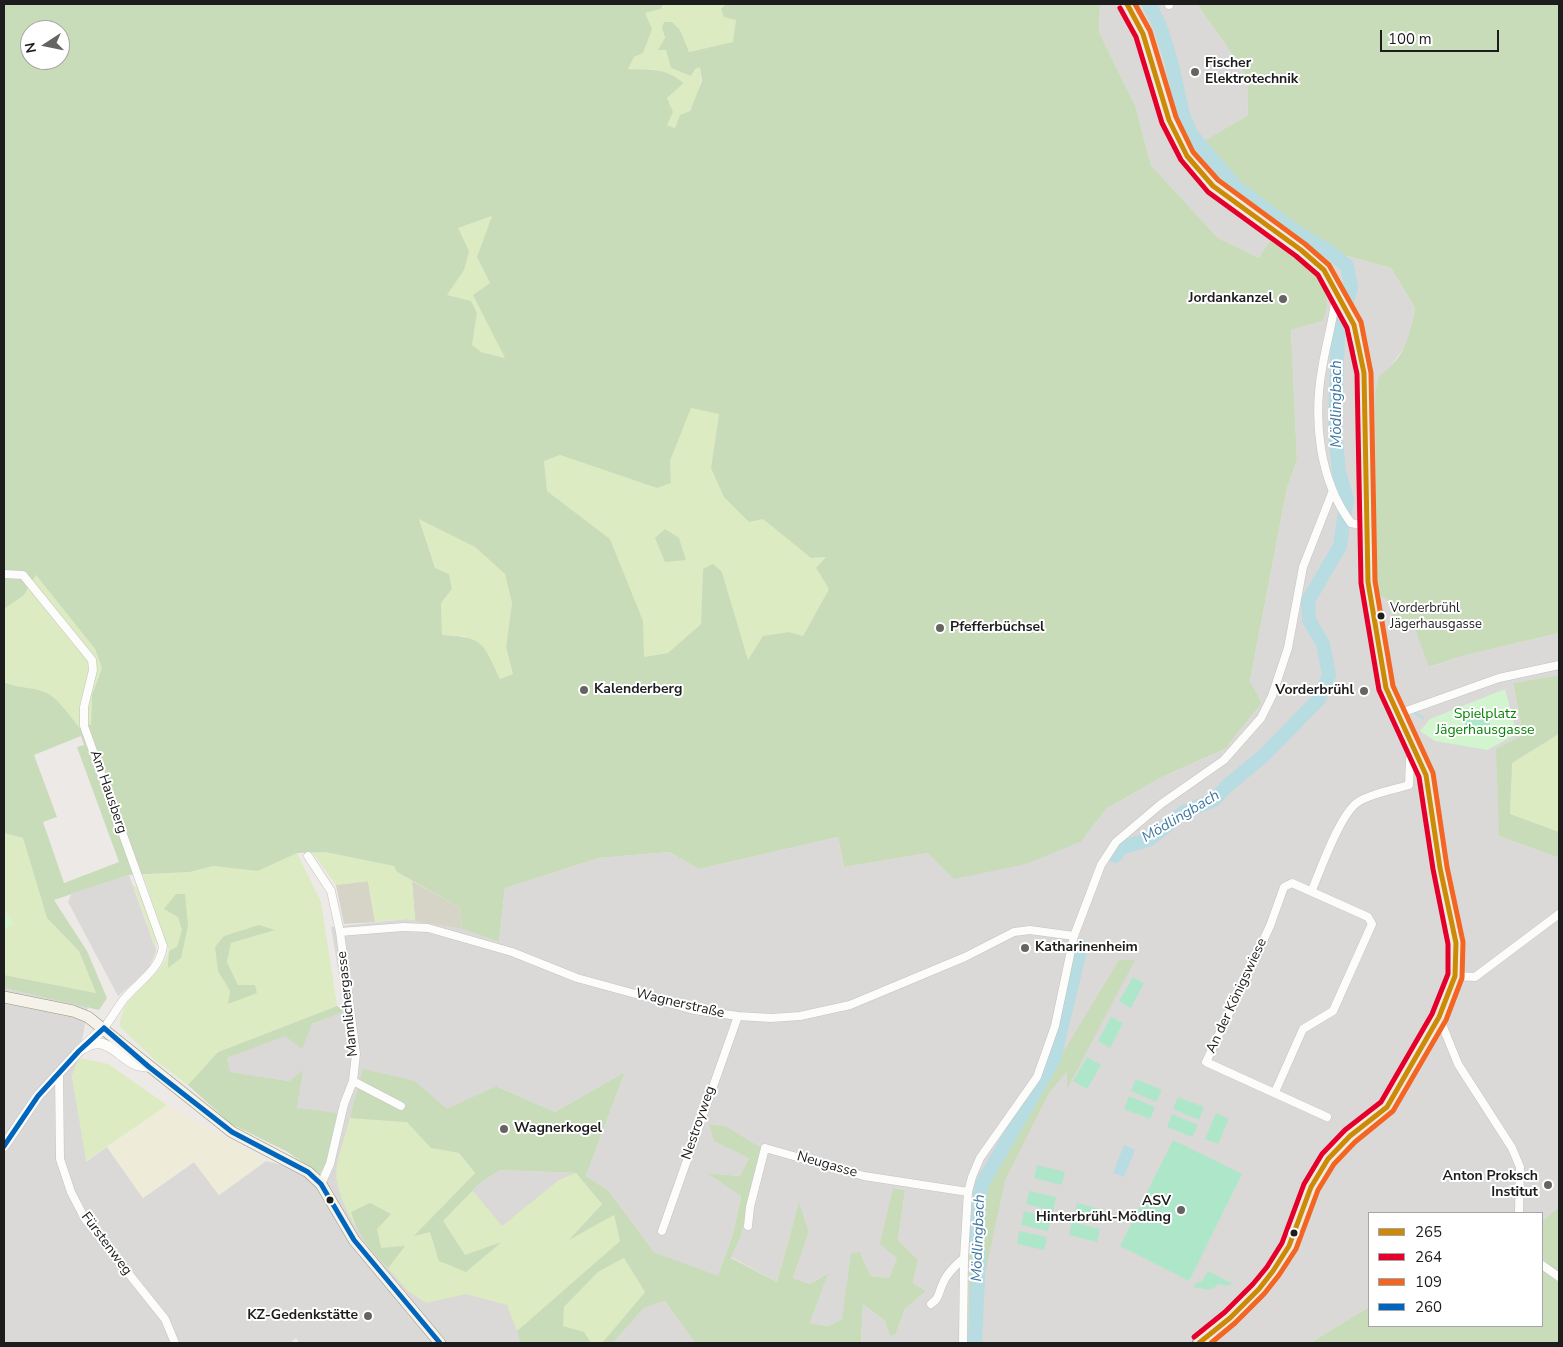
<!DOCTYPE html>
<html>
<head>
<meta charset="utf-8">
<style>
	body { margin:0 }
	#map { position:relative; width:1563px; height:1347px; overflow:hidden; background:#ece9e6; font-family:"Nunito Sans",sans-serif }
	canvas { display:block }
	.frame { position:absolute; inset:0; border:5px solid #1d1d1d; pointer-events:none }
	.legend { position:absolute; left:1368px; top:1212px; width:175px; height:115px; box-sizing:border-box; background:#fff; border:1px solid #a5a5a5; margin:0; padding:6px 9px; list-style:none; font-size:15px; color:#1d1d1d }
	.legend li { display:flex; align-items:center; gap:10px; height:25px }
	.legend b { width:25px; border:1px solid #a5a5a5 }
	.north { position:absolute; left:20px; top:20px; width:50px; height:50px; box-sizing:border-box; background:#fff; border:1px solid #a5a5a5; border-radius:50%; rotate:259deg; font-size:14px; font-weight:700; line-height:20px; text-align:center; color:#1d1d1d }
	.north::after { content:''; display:block; margin:auto; width:18px; height:22px; background:#656463; clip-path:polygon(50% 0,100% 100%,50% 72%,0 100%) }
	.scale { position:absolute; left:1380px; top:30px; width:119px; height:22px; box-sizing:border-box; border:2px solid #1d1d1d; border-top:0; padding-left:6px; font-size:15px; line-height:18px; white-space:nowrap; color:#1d1d1d; -webkit-text-stroke:4px #fff; paint-order:stroke }
</style>
</head>
<body>
<div id="map">
<canvas width="1563" height="1347"></canvas>
<div class="frame"></div>
<ul class="legend">
<li><b style="height:6px;background:#cb8b06"></b>265</li>
<li><b style="height:6px;background:#e4002b"></b>264</li>
<li><b style="height:6px;background:#f26522"></b>109</li>
<li><b style="height:6px;background:#0065bd"></b>260</li>
</ul>
<div class="north">N</div>
<div class="scale">100 m</div>
</div>
<script>
const ctx = document.querySelector('canvas').getContext('2d');
ctx.lineJoin = 'round';
function fillPath(path, color) {
  ctx.fillStyle = color;
  ctx.fill(path, 'evenodd');
}
function stroke(path, color, width, dash) {
  ctx.strokeStyle = color;
  ctx.lineWidth = width;
  ctx.lineCap = dash ? 'butt' : 'round';
  ctx.setLineDash(dash || []);
  ctx.stroke(path);
}
function label(font, color, halo, rows, align = 'center') {
  ctx.font = font + ' "Nunito Sans",sans-serif';
  ctx.lineWidth = 4;
  ctx.setLineDash([]);
  ctx.textBaseline = 'middle';
  ctx.strokeStyle = halo;
  ctx.fillStyle = color;
  for (const [text, x, y, turn = 0] of rows) {
    ctx.save();
    ctx.translate(x, y);
    ctx.rotate((+turn || 0) * Math.PI / 180);
    ctx.textAlign = isNaN(turn) ? turn : align;
    if (halo) ctx.strokeText(text, 0, 0);
    ctx.fillText(text, 0, 0);
    ctx.restore();
  }
}
fillPath(new Path2D(`
	M 1100,4 L 1197,4 L 1241,67 L 1247,82 L 1248,115 L 1195,147 L 1314,247 L 1391,268 L 1415,308 L 1407,343 L 1389,369 L 1379,376 L 1390,602 L 1394,628 L 1412,621 L 1430,667 L 1462,656 L 1559,633 L 1559,675 L 1513,683 L 1523,735 L 1499,836 L 1559,858 L 1559,1207 L 1542,1221 L 1542,1213 L 1369,1213 L 1369,1307 L 1310,1343 L 861,1343 L 863,1304 L 885,1321 L 890,1335 L 896,1334 L 905,1309 L 926,1291 L 913,1283 L 918,1260 L 898,1240 L 905,1190 L 893,1188 L 897,1258 L 889,1278 L 871,1276 L 860,1252 L 842,1319 L 828,1326 L 810,1323 L 827,1273 L 810,1284 L 793,1278 L 809,1232 L 799,1203 L 777,1282 L 731,1257 L 741,1236 L 761,1148 L 749,1158 L 740,1176 L 708,1173 L 741,1195 L 733,1234 L 718,1277 L 654,1252 L 609,1191 L 586,1176 L 625,1072 L 555,1112 L 496,1086 L 447,1110 L 415,1081 L 443,1221 L 479,1184 L 500,1170 L 576,1173 L 517,1331 L 520,1343 L 299,1343 L 296,1338 L 290,1343 L 4,1343 L 4,988 L 88,1006 L 79,1058 L 72,1076 L 87,1161 L 107,1147 L 143,1198 L 194,1162 L 219,1195 L 266,1161 L 320,1174 L 327,1162 L 297,1108 L 302,1071 L 289,1081 L 229,1072 L 227,1058 L 345,1011 L 331,927 L 407,919 L 462,929 L 499,942 L 505,888 L 599,858 L 669,852 L 699,869 L 838,837 L 844,867 L 928,853 L 1082,841 L 1106,809 L 1160,778 L 1229,747 L 1228,745 L 1262,703 L 1250,681 L 1287,488 L 1297,460 L 1291,330 L 1323,321 L 1259,258 L 1218,238 L 1151,165 L 1135,105 L 1099,32 Z
	M 665,1301 L 695,1343 L 613,1343 L 644,1308 Z`), '#dbd9d7');
fillPath(new Path2D(`
	M 368,881 L 375,922 L 344,924 L 336,885 Z
	M 412,881 L 459,907 L 462,929 L 415,921 Z`), '#d6d4c7');
fillPath(new Path2D(`
	M 167,1105 L 266,1161 L 219,1195 L 194,1162 L 143,1198 L 107,1147 Z`), '#eeecd8');
fillPath(new Path2D(`
	M 663,4 L 726,4 L 721,9 L 736,20 L 734,42 L 688,52 L 680,30 L 662,28 L 671,68 L 691,76 L 695,69 L 700,67 C 704,91 691,110 676,128 L 667,125 L 667,98 L 684,83 C 664,68 652,68 628,69 L 634,57 L 645,13 L 661,9 Z
	M 493,216 L 477,257 L 490,283 L 474,295 L 506,358 L 480,352 L 472,345 L 477,313 L 446,295 L 464,270 L 458,228 Z
	M 691,407 L 719,413 L 711,468 L 763,519 L 811,558 L 827,557 L 816,568 L 829,589 L 803,636 L 789,632 L 748,661 L 722,572 L 703,569 L 701,624 L 668,653 L 644,657 L 642,621 L 610,539 L 547,491 L 544,461 L 560,455 L 657,488 L 671,482 L 670,461 Z
	M 419,518 L 475,547 L 505,574 L 512,603 L 506,647 L 513,674 L 500,679 L 465,636 L 442,635 L 441,603 L 452,589 L 449,574 L 435,568 Z
	M 36,575 L 95,649 L 102,668 L 92,695 L 91,724 L 81,729 C 70,717 58,696 42,691 C 30,687 17,688 4,682 L 4,609 L 24,595 Z
	M 1559,734 L 1559,832 L 1510,815 L 1512,763 Z
	M 4,833 L 23,838 L 47,918 L 79,951 L 96,993 L 4,975 L 4,957 L 6,954 L 4,952 L 4,930 L 13,924 L 4,909 Z
	M 312,852 L 325,852 L 395,866 L 397,872 L 412,881 L 415,921 L 407,919 L 375,922 L 368,881 L 336,885 Z
	M 297,853 L 321,902 L 337,1006 L 218,1052 L 188,1085 L 156,1061 L 120,1027 C 119,994 161,981 169,951 L 143,875 L 190,872 L 213,866 L 258,871 ZM 274,930 L 231,943 L 227,962 L 238,985 L 255,985 L 257,993 L 230,991 L 218,971 L 224,936 Z
	M 131,885 L 138,887 C 144,906 165,945 152,962 L 155,946 L 135,890 L 133,890 Z
	M 79,1058 L 108,1064 L 167,1105 L 86,1161 L 72,1076 Z
	M 350,1118 L 407,1122 L 431,1148 L 459,1153 L 475,1173 L 415,1235 L 430,1232 L 466,1271 L 500,1244 L 465,1256 L 443,1221 L 472,1190 L 502,1226 L 559,1180 L 576,1173 L 602,1204 L 570,1239 L 614,1215 L 620,1241 L 517,1331 L 507,1305 L 466,1294 L 426,1303 L 408,1291 L 388,1268 L 405,1246 L 381,1248 L 376,1229 L 391,1214 L 370,1203 L 352,1212 L 356,1229 C 349,1214 340,1198 337,1182 C 333,1167 346,1135 350,1118 Z
	M 624,1258 L 645,1292 L 603,1343 L 591,1343 L 563,1326 L 564,1307 L 598,1272 Z`), '#dcebc2');
fillPath(new Path2D(`
	M 4,4 L 663,4 L 661,9 L 645,13 L 652,29 L 643,53 L 634,57 L 628,69 C 652,70 663,67 684,83 L 667,98 L 673,112 L 667,125 L 675,128 L 680,115 L 690,111 L 702,81 L 700,67 L 695,69 L 691,76 L 671,68 L 666,50 L 658,50 L 665,38 L 662,28 L 664,22 L 672,22 L 680,30 L 689,52 L 733,42 L 736,20 L 724,17 L 721,9 L 726,4 L 1100,4 L 1099,32 L 1135,105 L 1151,165 L 1218,238 L 1259,258 L 1270,241 C 1294,255 1324,271 1327,302 C 1328,308 1324,315 1323,321 L 1291,330 L 1297,460 L 1287,488 L 1250,681 L 1262,703 L 1228,745 L 1229,747 L 1160,778 L 1106,809 L 1082,841 L 1026,864 L 954,879 L 928,853 L 844,867 L 838,837 L 699,869 L 669,852 L 599,858 L 505,888 L 499,942 L 462,929 L 459,907 L 397,872 L 394,866 L 325,852 L 297,853 L 258,871 L 213,866 L 190,872 L 129,875 L 54,900 L 87,951 L 107,998 L 99,1010 L 4,988 L 4,975 L 96,993 L 79,951 L 47,918 L 23,838 L 4,833 L 4,682 C 17,688 30,687 42,691 C 58,696 70,717 81,729 L 91,724 L 92,695 L 102,668 L 95,649 L 36,575 L 24,595 L 4,609 ZM 30,30 L 60,30 L 60,60 L 30,60 ZM 492,216 L 477,257 L 490,283 L 473,295 L 505,358 L 481,352 L 472,345 L 477,313 L 471,301 L 447,295 L 464,270 L 469,251 L 458,228 ZM 691,408 L 719,414 L 711,468 L 724,497 L 749,522 L 763,519 L 811,558 L 826,557 L 816,568 L 829,589 L 803,636 L 789,632 L 763,636 L 748,660 L 722,572 L 713,564 L 703,569 L 701,624 L 668,653 L 644,657 L 643,621 L 610,539 L 547,491 L 544,461 L 560,455 L 657,488 L 671,483 L 670,461 ZM 419,519 L 475,547 L 505,574 L 512,603 L 506,647 L 513,674 L 500,679 C 483,643 484,637 442,635 L 441,603 L 452,589 L 449,574 L 435,568 ZM 81,736 L 84,745 L 77,747 L 119,862 L 64,883 L 43,822 L 57,817 L 34,755 Z
	M 1197,4 L 1559,4 L 1559,633 L 1462,656 L 1429,667 L 1412,621 L 1394,629 L 1390,602 L 1377,593 L 1375,393 L 1379,376 C 1405,358 1409,337 1415,308 L 1391,268 L 1314,247 L 1230,185 L 1194,147 L 1248,115 L 1247,82 L 1241,67 Z
	M 665,529 L 679,538 L 686,560 L 665,562 L 655,538 Z
	M 1559,675 L 1559,734 L 1512,763 L 1510,814 L 1559,832 L 1559,858 L 1499,836 L 1496,749 L 1523,735 L 1513,683 Z
	M 176,894 L 185,894 L 188,926 L 181,958 L 168,968 L 169,951 L 177,947 L 182,930 L 178,917 L 164,909 Z
	M 259,925 L 275,930 L 231,943 L 227,962 L 238,985 L 255,985 L 257,993 L 228,1004 L 230,991 L 218,971 L 215,947 L 224,936 Z
	M 1119,960 L 1135,960 L 1067,1089 L 1067,1071 L 1049,1093 L 1005,1180 L 983,1284 L 982,1343 L 968,1343 L 970,1234 L 978,1176 L 1054,1067 Z
	M 337,1006 L 346,1011 L 312,1024 L 302,1049 L 285,1036 L 227,1058 L 230,1072 L 289,1081 L 303,1070 L 297,1108 L 337,1113 L 327,1162 L 320,1174 L 286,1151 L 231,1124 L 188,1085 L 218,1052 Z
	M 363,1069 L 415,1081 L 447,1109 L 496,1086 L 555,1112 L 625,1072 L 586,1176 L 609,1191 L 654,1252 L 718,1276 L 733,1234 L 741,1196 L 707,1173 L 740,1176 L 749,1158 L 714,1141 L 709,1124 L 727,1127 L 761,1148 L 741,1236 L 731,1258 L 777,1282 L 799,1202 L 809,1232 L 793,1278 L 810,1284 L 828,1273 L 810,1323 L 828,1326 L 842,1319 L 851,1253 L 860,1252 L 871,1276 L 889,1278 L 897,1258 L 880,1244 L 893,1188 L 905,1190 L 898,1240 L 918,1260 L 913,1283 L 926,1291 L 905,1309 L 896,1334 L 890,1336 L 885,1321 L 863,1304 L 861,1343 L 695,1343 L 665,1301 L 644,1308 L 613,1343 L 520,1343 L 517,1331 L 620,1241 L 614,1215 L 569,1240 L 602,1204 L 576,1173 L 500,1170 L 479,1184 L 443,1221 L 465,1255 L 501,1242 L 466,1272 L 439,1261 L 430,1232 L 414,1236 L 475,1173 L 459,1153 L 431,1148 L 407,1122 L 350,1118 ZM 624,1258 L 645,1292 L 603,1342 L 591,1343 L 584,1332 L 563,1326 L 564,1307 L 598,1272 Z
	M 370,1203 L 391,1214 L 377,1229 L 381,1248 L 405,1246 L 388,1268 C 371,1251 358,1236 351,1212 Z
	M 1559,1207 L 1559,1343 L 1310,1343 L 1369,1307 L 1369,1326 L 1542,1326 L 1542,1221 Z`), '#c9dcb9');
fillPath(new Path2D(`
	M 1505,689 L 1517,734 L 1487,750 L 1435,741 L 1420,731 L 1430,719 Z
	M 4,909 L 13,924 L 4,930 Z`), '#d2f4cf');
fillPath(new Path2D(`
	M 1487,711 L 1490,725 L 1466,729 L 1464,715 Z
	M 1133,977 L 1144,983 L 1131,1008 L 1119,1001 Z
	M 1111,1017 L 1123,1023 L 1110,1048 L 1098,1041 Z
	M 1087,1057 L 1101,1065 L 1087,1089 L 1073,1081 Z
	M 1136,1079 L 1162,1090 L 1156,1102 L 1131,1091 Z
	M 1129,1096 L 1155,1107 L 1150,1119 L 1124,1109 Z
	M 1178,1097 L 1204,1107 L 1199,1120 L 1173,1109 Z
	M 1216,1113 L 1229,1119 L 1218,1144 L 1205,1139 Z
	M 1172,1114 L 1198,1125 L 1192,1137 L 1167,1127 Z
	M 1173,1140 L 1242,1174 L 1189,1281 L 1120,1246 Z
	M 1037,1165 L 1065,1172 L 1061,1185 L 1034,1178 Z
	M 1029,1191 L 1056,1197 L 1053,1211 L 1026,1204 Z
	M 1077,1203 L 1104,1210 L 1101,1223 L 1074,1216 Z
	M 1024,1211 L 1051,1218 L 1048,1231 L 1021,1225 Z
	M 1072,1222 L 1100,1229 L 1097,1242 L 1069,1235 Z
	M 1019,1231 L 1047,1237 L 1044,1250 L 1017,1244 Z
	M 1208,1271 L 1233,1284 L 1225,1286 L 1218,1284 C 1210,1294 1206,1287 1195,1288 L 1194,1284 L 1202,1281 Z`), '#aee6c9');
fillPath(new Path2D(`
	M 1152,4 L 1166,4 L 1173,19 L 1162,24 Z
	M 1348,544 L 1357,546 L 1360,581 L 1350,595 L 1332,582 L 1342,552 L 1347,554 Z
	M 1368,636 L 1370,645 L 1363,650 L 1360,646 L 1356,647 L 1355,638 Z
	M 1559,668 L 1559,675 L 1513,683 L 1511,678 Z
	M 1404,770 L 1417,771 L 1427,839 L 1409,841 L 1400,784 Z
	M 1444,780 L 1446,800 L 1438,801 L 1435,781 Z
	M 1302,800 L 1338,819 L 1330,832 L 1295,814 Z
	M 1100,872 L 1109,875 L 1108,880 L 1113,882 L 1108,896 L 1101,894 L 1097,908 L 1089,905 Z
	M 129,875 L 156,950 L 149,968 L 118,996 L 68,902 L 72,893 Z
	M 999,1249 L 1083,1268 L 1078,1283 L 996,1265 Z`), '#dad9d7');
fillPath(new Path2D(`
	M 1124,1145 L 1135,1150 L 1124,1177 L 1113,1173 Z`), '#b7dce2');
stroke(new Path2D(`
	M 1414,712 L 1423,718`), '#b7dce2', 2.5);
stroke(new Path2D(`
	M 1115,856 L 1121,848 L 1150,839 L 1184,812 L 1214,800 L 1227,786 L 1262,757 L 1319,699 L 1329,675 L 1323,644 L 1309,620 L 1308,601 L 1340,546 L 1347,499 L 1339,473 L 1335,428 L 1338,332 L 1351,287 L 1347,266 L 1330,252 L 1298,233 L 1236,187 L 1191,134 L 1183,114 L 1171,61 L 1160,26 L 1149,4
	M 975,1343 L 979,1258 L 976,1237 L 981,1186 L 1054,1059 L 1081,946`), '#b7dce2', 14);
const minor = new Path2D(`
	M 1169,4 L 1169,5
	M 1336,293 C 1334,319 1326,343 1322,369 C 1313,420 1319,480 1351,523 L 1366,526
	M 4,574 L 23,575 L 92,660 L 93,670 L 84,707 L 84,726 L 163,946 C 160,970 139,981 124,999 C 117,1008 111,1019 104,1028
	M 1398,714 L 1499,678 L 1559,665
	M 308,856 L 331,891 L 340,932 L 356,1054 L 353,1081 L 344,1104 L 330,1164 L 321,1184
	M 1312,890 C 1321,869 1340,814 1358,802 C 1372,793 1393,790 1409,785 L 1410,759 L 1415,751
	M 340,932 L 403,927 L 428,928 L 512,952 L 577,978 L 694,1010 L 738,1016 L 771,1018 L 800,1016 L 850,1005 L 965,957 L 1014,932 L 1030,930 L 1074,936
	M 1455,976 L 1475,977 L 1559,914
	M 1439,1017 L 1458,1064 L 1512,1148 L 1520,1167 L 1519,1213
	M 59,1074 L 60,1159 L 71,1192 L 85,1219 L 165,1319 L 175,1343
	M 353,1081 L 401,1106
	M 1275,1092 L 1303,1029 L 1333,1011 L 1372,924 L 1368,917 L 1292,883 L 1284,887 L 1270,926 L 1206,1062 L 1327,1117
	M 748,1226 L 750,1207 L 765,1148 L 864,1176 L 968,1192
	M 662,1231 L 738,1016
	M 1542,1265 L 1559,1277
	M 931,1304 C 940,1298 938,1293 943,1283 C 947,1273 956,1265 964,1258
	M 963,1343 L 964,1258 L 968,1192 L 972,1177 L 980,1158 L 1037,1077 L 1055,1026 L 1074,936 L 1101,865 L 1116,842 L 1161,804 L 1224,760 L 1261,718 L 1272,696 L 1288,648 L 1303,567 L 1332,493`);
const tertiary = new Path2D(`
	M 84,1048 C 107,1033 118,1058 137,1065 C 140,1066 145,1066 149,1067
	M 4,1146 L 38,1096 L 79,1051 L 104,1028`);
const secondary = new Path2D(`
	M 4,997 L 73,1011 L 88,1017 L 232,1132 L 308,1172 L 321,1184 L 354,1240 L 440,1343`);
const primary = new Path2D(`
	M 1127,4 L 1143,34 L 1169,120 L 1187,156 L 1213,186 L 1301,250 L 1324,270 L 1354,325 L 1360,346 L 1364,373 L 1368,582 L 1386,688 L 1426,775 L 1440,868 L 1456,943 L 1455,976 L 1439,1017 L 1387,1107 L 1350,1136 L 1328,1159 L 1311,1187 L 1289,1246 L 1273,1271 L 1259,1289 L 1230,1318 L 1199,1343`);
stroke(minor, '#c4c3c2', 9);
stroke(tertiary, '#c4c3c2', 11);
stroke(secondary, '#97967d', 12);
stroke(primary, '#a29582', 14);
stroke(minor, '#fcfcfb', 8);
stroke(tertiary, '#fcfcfb', 10);
stroke(secondary, '#f4f2e9', 11);
stroke(primary, '#f1eae3', 12);
stroke(new Path2D(`
	M 1127,4 L 1143,34 L 1169,120 L 1187,156 L 1213,186 L 1301,250 L 1324,270 L 1354,325 L 1364,373 L 1368,582 L 1386,688 L 1426,775 L 1440,868 L 1456,943 L 1455,976 L 1439,1017 L 1387,1107 L 1350,1136 L 1328,1159 L 1311,1187 L 1289,1246 L 1273,1271 L 1259,1289 L 1230,1318 L 1199,1343`), '#cb8b06', 5);
stroke(new Path2D(`
	M 1120,8 L 1136,37 L 1162,123 L 1181,160 L 1208,192 L 1296,256 L 1318,275 L 1347,328 L 1357,374 L 1361,583 L 1379,690 L 1419,777 L 1433,869 L 1448,944 L 1448,974 L 1432,1014 L 1381,1102 L 1345,1130 L 1322,1154 L 1304,1184 L 1282,1243 L 1267,1267 L 1253,1284 L 1225,1312 L 1194,1337`), '#e4002b', 5);
stroke(new Path2D(`
	M 1135,4 L 1150,31 L 1176,117 L 1193,152 L 1218,180 L 1305,244 L 1329,265 L 1361,322 L 1371,373 L 1375,581 L 1393,686 L 1433,773 L 1447,867 L 1463,942 L 1462,978 L 1446,1020 L 1393,1111 L 1355,1142 L 1334,1164 L 1318,1190 L 1296,1249 L 1279,1275 L 1264,1294 L 1235,1323 L 1211,1343`), '#f26522', 5);
stroke(new Path2D(`
	M 104,1028 L 149,1067 L 232,1132 L 308,1172 L 321,1184 L 354,1240 L 440,1343
	M 4,1146 L 38,1096 L 79,1051 L 104,1028`), '#0065bd', 5);
for (const [x, y, r, color] of [
	[1195,72,5,"#656463"],
	[1283,299,5,"#656463"],
	[1381,616,4.5,"#1d1d1d"],
	[940,628,5,"#656463"],
	[584,690,5,"#656463"],
	[1364,691,5,"#656463"],
	[1025,948,5,"#656463"],
	[504,1129,5,"#656463"],
	[1548,1185,5,"#656463"],
	[330,1200,4.5,"#1d1d1d"],
	[1181,1210,5,"#656463"],
	[1294,1233,4.5,"#1d1d1d"],
	[368,1316,5,"#656463"]
]) {
  const dot = new Path2D();
  dot.arc(x, y, r, 0, 2 * Math.PI);
  ctx.fillStyle = color;
  ctx.fill(dot);
  stroke(dot, '#fff', 2);
}
label('13px', '#1d1d1d', '#fff', [
	["Vorderbrühl",1390,609],
	["Jägerhausgasse",1390,625]
], 'left');
label('bold 14px', '#1d1d1d', '#fff', [
	["Fischer",1205,64],
	["Elektrotechnik",1205,80],
	["Jordankanzel",1273,299,"right"],
	["Pfefferbüchsel",950,628],
	["Kalenderberg",594,690],
	["Vorderbrühl",1354,691,"right"],
	["Katharinenheim",1035,948],
	["Wagnerkogel",514,1129],
	["Anton Proksch",1538,1177,"right"],
	["Institut",1538,1193,"right"],
	["ASV",1171,1202,"right"],
	["Hinterbrühl-Mödling",1171,1218,"right"],
	["KZ-Gedenkstätte",358,1316,"right"]
], 'left');
label('14px', '#058304', '#fff', [
	["Spielplatz",1485,715],
	["Jägerhausgasse",1485,731]
]);
label('14px', '#1d1d1d', '#fff', [
	["Am Hausberg",108,792,71],
	["An der Königswiese",1237,996,-65],
	["Mannlichergasse",348,1004,-96],
	["Wagnerstraße",680,1004,13],
	["Nestroyweg",699,1123,-71],
	["Neugasse",827,1165,16],
	["Fürstenweg",106,1244,53]
]);
label('italic 15px', '#3f79a3', '#fff', [
	["Mödlingbach",1337,404,-90],
	["Mödlingbach",1181,817,-31],
	["Mödlingbach",979,1238,-88]
]);
</script>
</body>
</html>
